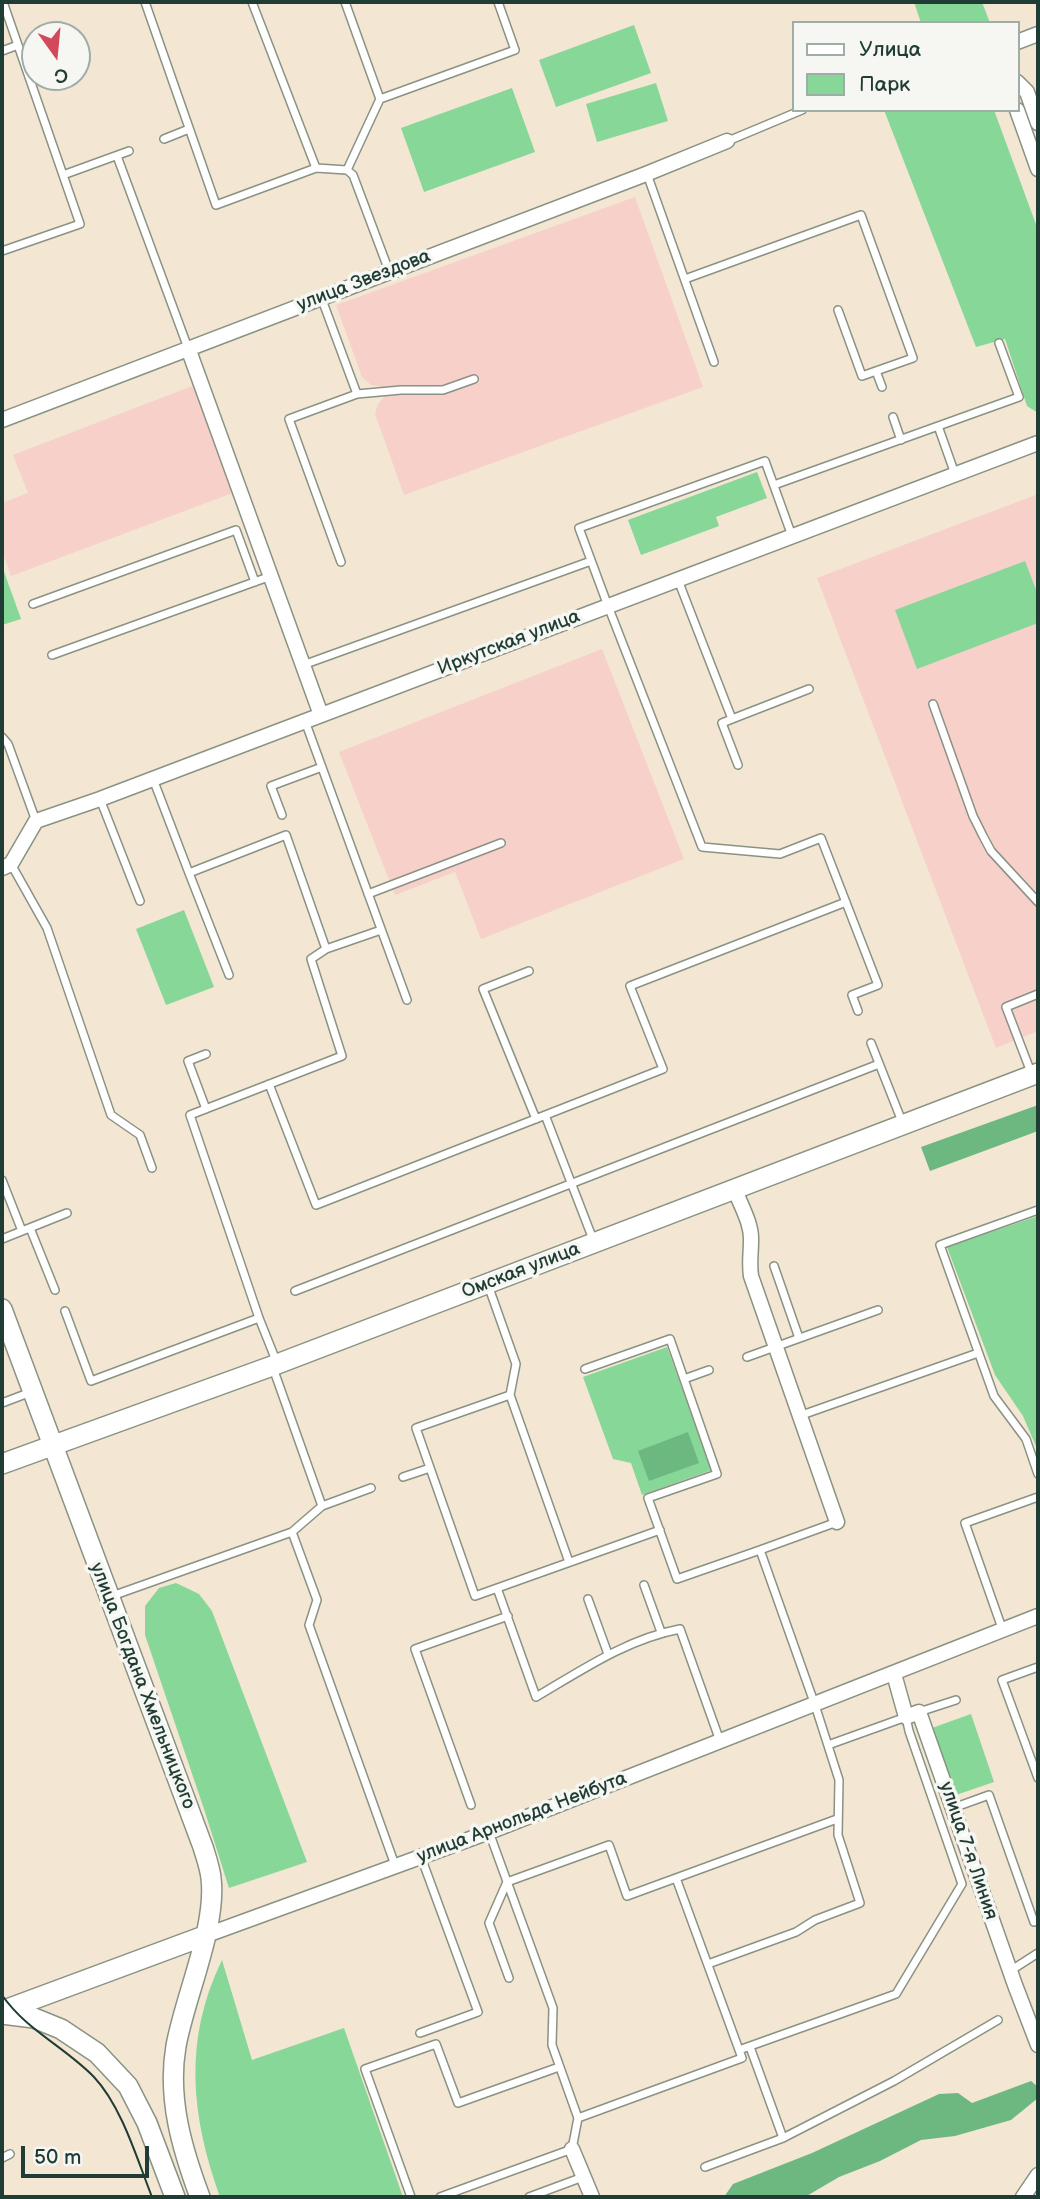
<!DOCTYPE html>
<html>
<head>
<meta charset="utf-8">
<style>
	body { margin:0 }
	#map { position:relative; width:1040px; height:2199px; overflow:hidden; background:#f3e6d2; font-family:"Balsamiq Sans",sans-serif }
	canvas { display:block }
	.frame { position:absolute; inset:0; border:4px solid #1f3d34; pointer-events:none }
	.legend { position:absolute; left:792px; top:21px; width:228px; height:91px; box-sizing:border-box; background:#f6f6f2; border:2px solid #a0aca6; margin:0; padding:9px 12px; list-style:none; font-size:21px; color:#1f3d34 }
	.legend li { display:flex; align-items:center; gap:14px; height:35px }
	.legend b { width:35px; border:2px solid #a0aca6 }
	.north { position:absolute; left:21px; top:21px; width:70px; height:70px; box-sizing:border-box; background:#f6f6f2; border:2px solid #a0aca6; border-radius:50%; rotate:165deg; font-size:19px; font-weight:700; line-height:28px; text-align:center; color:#1f3d34 }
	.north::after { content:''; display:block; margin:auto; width:24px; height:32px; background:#d1495b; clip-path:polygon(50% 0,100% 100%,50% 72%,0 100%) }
	.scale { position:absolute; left:21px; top:2146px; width:128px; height:32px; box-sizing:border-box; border:4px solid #1f3d34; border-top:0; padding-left:9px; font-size:21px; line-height:24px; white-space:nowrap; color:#1f3d34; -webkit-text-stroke:5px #f6f6f2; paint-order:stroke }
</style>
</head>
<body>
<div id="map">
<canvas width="1040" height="2199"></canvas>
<div class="frame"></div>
<ul class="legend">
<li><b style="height:9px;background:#fff"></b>Улица</li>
<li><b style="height:19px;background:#87d798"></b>Парк</li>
</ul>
<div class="north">С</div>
<div class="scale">50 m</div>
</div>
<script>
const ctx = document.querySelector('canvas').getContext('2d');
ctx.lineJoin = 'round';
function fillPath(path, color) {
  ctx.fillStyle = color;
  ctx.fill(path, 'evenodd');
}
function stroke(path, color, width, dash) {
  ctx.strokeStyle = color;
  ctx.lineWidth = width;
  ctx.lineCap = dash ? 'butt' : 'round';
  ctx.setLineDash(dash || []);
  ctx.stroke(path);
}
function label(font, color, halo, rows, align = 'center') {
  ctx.font = font + ' "Balsamiq Sans",sans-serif';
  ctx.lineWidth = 7;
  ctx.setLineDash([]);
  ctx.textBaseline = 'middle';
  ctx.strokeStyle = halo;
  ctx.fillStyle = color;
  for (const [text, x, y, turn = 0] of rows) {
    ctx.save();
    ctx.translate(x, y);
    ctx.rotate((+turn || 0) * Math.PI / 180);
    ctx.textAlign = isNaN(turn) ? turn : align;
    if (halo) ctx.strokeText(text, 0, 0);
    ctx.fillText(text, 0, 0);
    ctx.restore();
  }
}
fillPath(new Path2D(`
	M 635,197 L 703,387 L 404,495 L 375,414 L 378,404 L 384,397 L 383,387 L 371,385 L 362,377 L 336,305 Z
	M 195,385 L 235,492 L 11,576 L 2,550 L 2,503 L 28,493 L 13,455 Z
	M 1038,494 L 1038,1031 L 996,1048 L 817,578 Z
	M 602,649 L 684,859 L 481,939 L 455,872 L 395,895 L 339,752 Z`), '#f7d0ca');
fillPath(new Path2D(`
	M 914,2 L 982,2 L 990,23 L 921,23 Z
	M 634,25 L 651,73 L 556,107 L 539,60 Z
	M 656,83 L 668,121 L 597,142 L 586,104 Z
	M 512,88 L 535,152 L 424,192 L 401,128 Z
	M 884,110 L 994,110 L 1038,230 L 1038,413 L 1027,406 L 1005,339 L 976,347 Z
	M 757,472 L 767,498 L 716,517 L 719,526 L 641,555 L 628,520 Z
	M 1025,561 L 1038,595 L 1038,623 L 917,669 L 895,610 Z
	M 2,566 L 21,619 L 2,625 Z
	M 184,910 L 214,987 L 166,1005 L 136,929 Z
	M 1038,1216 L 1038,1451 L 1023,1416 L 995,1375 L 947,1247 Z
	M 667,1347 L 712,1470 L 642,1495 L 631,1463 L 613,1459 L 583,1377 Z
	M 176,1583 L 199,1594 L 212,1611 L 307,1862 L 229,1888 L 204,1809 L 145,1635 L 145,1606 L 159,1588 Z
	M 971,1714 L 994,1782 L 956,1795 L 932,1728 Z
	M 222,1960 L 252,2060 L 344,2028 L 403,2197 L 220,2197 C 191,2116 183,2040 222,1960 Z`), '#87d798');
fillPath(new Path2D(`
	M 1038,1105 L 1038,1131 L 930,1171 L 921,1147 Z
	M 688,1432 L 699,1463 L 649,1481 L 638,1451 Z
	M 1031,2081 L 1038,2087 L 1038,2098 L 1011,2120 L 955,2136 L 921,2140 L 880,2161 L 839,2177 L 805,2197 L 724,2197 L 733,2184 L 812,2153 L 939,2094 L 958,2093 L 972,2103 Z`), '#6db880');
const lane = new Path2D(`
	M 145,2 L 216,205 L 316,168 L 347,170 L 353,175 L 389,271
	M 252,2 L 316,168
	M 345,2 L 380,99 L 347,170
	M 2,51 L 18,45
	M 380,99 L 515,50 L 498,2
	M 164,139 L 189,129
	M 728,141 L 802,110
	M 117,156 L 188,348
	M 647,174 L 714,362
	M 63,175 L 129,151
	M 2,251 L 80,224 L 3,2
	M 685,279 L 861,215 L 913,358 L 876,371 L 882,387
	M 321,297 L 357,394 L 289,419 L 341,562
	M 838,310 L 862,376 L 876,371
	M 357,394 L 401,390 L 443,390 L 474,379
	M 893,417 L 901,440
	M 938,426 L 955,474
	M 774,485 L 1019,397 L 999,343
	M 792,536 L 765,461 L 579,528 L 608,606 L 702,847 L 780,854 L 821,838 L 878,985 L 852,995 L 858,1011
	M 678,580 L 732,719 L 809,689
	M 33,604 L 236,530 L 255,582
	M 52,655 L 271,576
	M 303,665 L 591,561
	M 933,704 L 973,816 L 983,836 L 991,851 L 1038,902
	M 732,719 L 722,723 L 738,765
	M 305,721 L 407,1000
	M 2,737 L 8,744 L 36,821
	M 153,779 L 189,873
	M 100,799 L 140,901
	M 282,815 L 271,786 L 322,767
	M 11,864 L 47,928 L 111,1115 L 140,1135 L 152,1168
	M 368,894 L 501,843
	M 529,971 L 483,989 L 536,1119
	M 229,975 L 189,873 L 286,835 L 326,949
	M 871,1043 L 903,1124
	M 206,1054 L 188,1061 L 206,1109
	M 1032,1075 L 1006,1007 L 1038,994
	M 269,1084 L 316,1205 L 663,1069 L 630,986 L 846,902
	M 545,1115 L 594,1242
	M 2,1180 L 22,1231
	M 1038,1210 L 940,1245 L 994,1396 L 1026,1439 L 1038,1474
	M 30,1228 L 55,1290
	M 2,1239 L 67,1213
	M 774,1266 L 799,1338
	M 488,1285 L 516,1364 L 510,1395
	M 295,1291 L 879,1064
	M 65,1311 L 91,1381 L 259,1318
	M 747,1357 L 878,1310
	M 277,1363 L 259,1318 L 190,1115 L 342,1056 L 311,959 L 326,949 L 381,930
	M 273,1368 L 322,1506
	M 585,1369 L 670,1339 L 717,1474 L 648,1498 L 677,1579 L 760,1550
	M 684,1379 L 709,1370
	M 2,1403 L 31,1392
	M 799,1416 L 978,1353
	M 403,1477 L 430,1468
	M 292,1532 L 317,1600 L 309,1625 L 395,1865
	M 569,1562 L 510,1395 L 416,1428 L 475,1596 L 660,1530
	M 644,1585 L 661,1632
	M 497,1588 L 536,1697 C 582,1670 627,1639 680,1629 L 720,1741
	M 112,1596 L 292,1532 L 322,1506 L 371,1488
	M 588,1599 L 608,1654
	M 1003,1631 L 965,1523 L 1038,1497
	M 1038,1667 L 1002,1680 L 1038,1778
	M 919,1712 L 956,1700
	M 471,1805 L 415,1649 L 508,1616
	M 953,1808 L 989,1795 L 1034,1922
	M 489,1832 L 553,2008 L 552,2045 L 578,2118 L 742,2058 L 676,1878
	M 708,1964 L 796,1932 L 815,1920 L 860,1903 L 838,1835 L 839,1780 L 815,1705 L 760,1550 L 837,1522
	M 1010,1971 L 1038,1953
	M 509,1978 L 489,1923 L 507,1882 L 609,1845 L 627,1896 L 837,1819
	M 420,2033 L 478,2012 L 421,1857
	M 750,2047 L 783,2138
	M 739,2050 L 896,1994 L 962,1884 L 909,1731 L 906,1717 L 828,1745
	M 2,2158 L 10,2154
	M 705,2167 L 783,2138 L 894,2081 L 998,2020
	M 411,2197 L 365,2069 L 436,2044 L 458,2103 L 559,2067
	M 440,2197 L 572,2149 L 578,2118
	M 529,2197 L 583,2177`);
const street = new Path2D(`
	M 1017,42 L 1038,34
	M 1017,82 L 1027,92 L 1038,123
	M 1017,110 L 1038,169
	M 188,348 L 321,715
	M 2,420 L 646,174 L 727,141
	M 2,868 L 11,864 L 36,821 L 100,799 L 1038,443
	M 735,1190 C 741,1206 752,1224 751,1241 C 751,1254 749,1262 751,1276 L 837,1522
	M 894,1674 L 906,1717 L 919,1712 L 1015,1985 L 1038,2045
	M 204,1936 L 489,1832 L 1038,1616
	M 572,2149 L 592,2197
	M 1023,2197 L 1038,2175`);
const secondary = new Path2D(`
	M 2,1309 L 203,1847 C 206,1857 210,1868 211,1878 C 217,1927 185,1996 176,2046 C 167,2098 182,2149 200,2197
	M 2,1464 L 272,1366 L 1038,1073
	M 2,2011 L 204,1936
	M 2,2014 L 34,2018 L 61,2029 L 97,2053 L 128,2086 L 147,2123 L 175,2197`);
stroke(lane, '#899283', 10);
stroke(street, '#899283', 17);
stroke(secondary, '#899283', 22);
stroke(lane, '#fff', 7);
stroke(street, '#fff', 14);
stroke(secondary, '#fff', 19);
stroke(new Path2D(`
	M 2,1995 C 26,2030 65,2047 94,2077 C 122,2107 137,2159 152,2197`), '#1f3d34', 2);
label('19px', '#1f3d34', '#f6f6f2', [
	["улица Звездова",364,281,-21],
	["Иркутская улица",509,643,-21],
	["Омская улица",521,1271,-21],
	["улица Богдана Хмельницкого",142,1686,69],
	["улица Арнольда Нейбута",522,1818,-21],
	["улица 7-я Линия",968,1851,71]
]);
</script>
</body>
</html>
